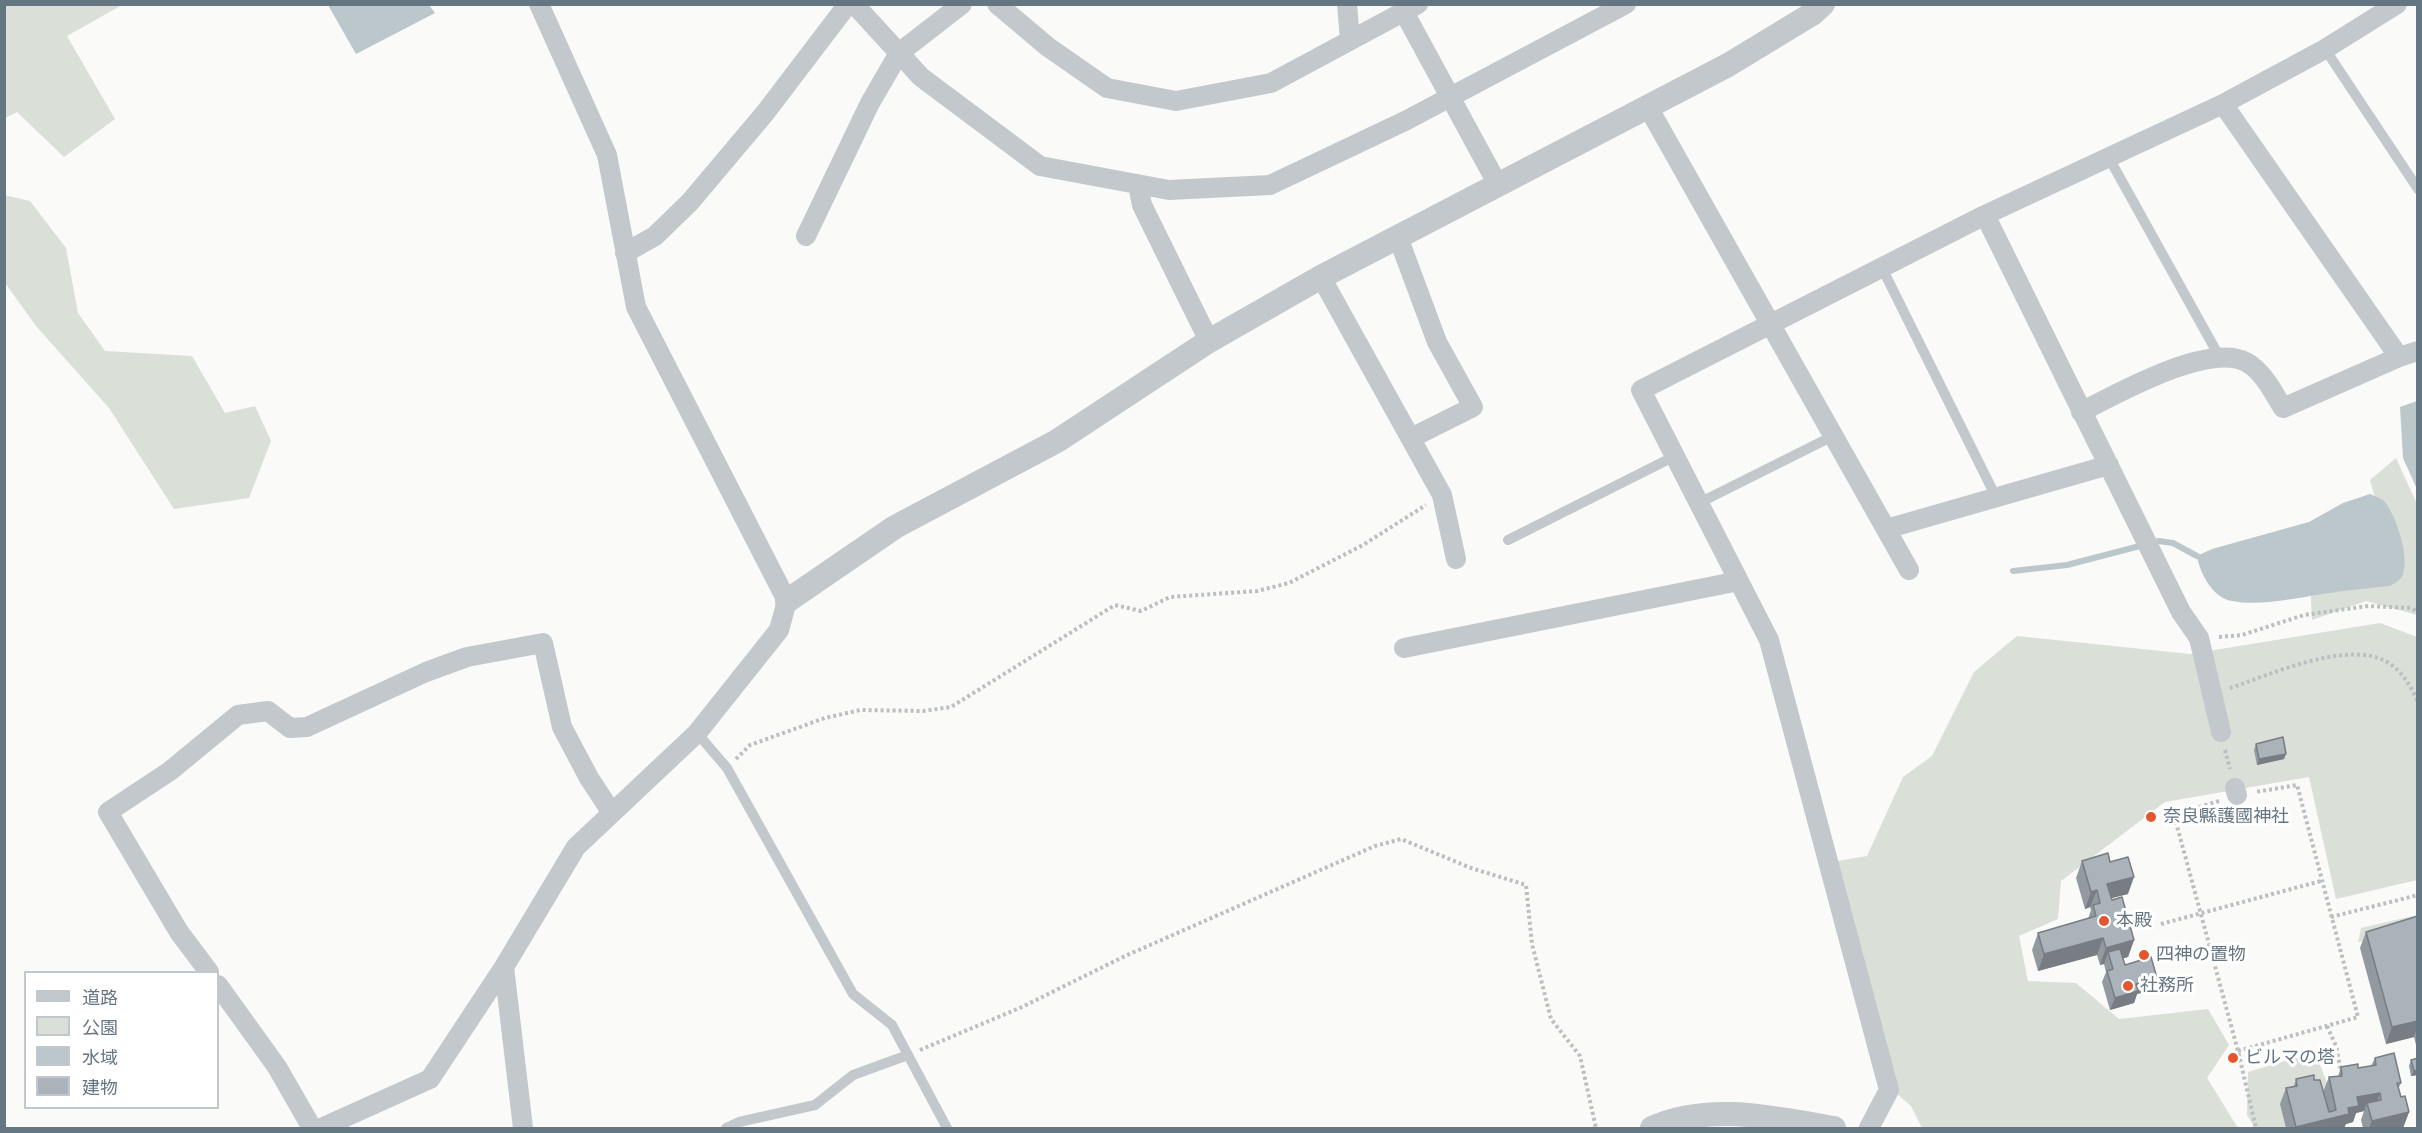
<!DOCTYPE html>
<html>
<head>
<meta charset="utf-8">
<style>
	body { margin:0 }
	#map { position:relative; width:2422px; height:1133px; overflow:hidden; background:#fafaf8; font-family:Montserrat,"Noto Sans JP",sans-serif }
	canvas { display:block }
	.frame { position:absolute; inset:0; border:6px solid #657683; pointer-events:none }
	.legend { position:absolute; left:24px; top:971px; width:195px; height:138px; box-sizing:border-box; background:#fff; border:2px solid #c1c8cd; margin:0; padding:8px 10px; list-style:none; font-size:18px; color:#657683 }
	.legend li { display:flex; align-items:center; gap:12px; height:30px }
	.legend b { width:30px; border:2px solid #c1c8cd }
</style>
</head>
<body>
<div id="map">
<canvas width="2422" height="1133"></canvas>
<div class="frame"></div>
<ul class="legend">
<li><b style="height:8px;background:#c3c8cc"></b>道路</li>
<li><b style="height:16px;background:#dadfd7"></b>公園</li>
<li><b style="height:16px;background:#bbc7cb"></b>水域</li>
<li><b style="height:16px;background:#aab3b9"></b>建物</li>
</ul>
</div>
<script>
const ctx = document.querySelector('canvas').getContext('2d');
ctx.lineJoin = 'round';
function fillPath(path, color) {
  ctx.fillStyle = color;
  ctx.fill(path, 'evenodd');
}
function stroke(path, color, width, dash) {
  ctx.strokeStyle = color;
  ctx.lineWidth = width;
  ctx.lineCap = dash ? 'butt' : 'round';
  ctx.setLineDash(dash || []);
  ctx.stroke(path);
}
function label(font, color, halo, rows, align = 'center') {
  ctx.font = font + ' Montserrat,"Noto Sans JP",sans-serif';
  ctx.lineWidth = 6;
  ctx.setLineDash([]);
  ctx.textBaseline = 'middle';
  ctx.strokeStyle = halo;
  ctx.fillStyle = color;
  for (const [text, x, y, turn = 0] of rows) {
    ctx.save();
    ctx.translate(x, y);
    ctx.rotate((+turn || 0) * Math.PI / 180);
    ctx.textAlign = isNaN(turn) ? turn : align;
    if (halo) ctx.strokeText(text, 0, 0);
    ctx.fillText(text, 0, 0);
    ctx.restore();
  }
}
fillPath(new Path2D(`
	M 5,4 L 122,5 L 67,36 L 115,119 L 64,157 L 17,112 L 5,118 Z
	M 4,195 L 30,201 L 66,248 L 78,313 L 105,351 L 192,356 L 225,413 L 255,406 L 271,441 L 249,498 L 174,509 L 109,408 L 36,326 L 5,283 Z
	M 2396,458 L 2417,504 L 2417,615 L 2366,601 L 2312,620 L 2310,580 L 2397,577 L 2370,480 Z
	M 2380,623 L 2417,637 L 2417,880 L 2336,899 L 2309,777 L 2165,802 L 2061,881 L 2058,919 L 2019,936 L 2028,981 L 2076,983 L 2119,1019 L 2208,1009 L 2229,1045 L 2207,1078 L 2238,1128 L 1922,1128 L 1911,1106 L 1895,1092 L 1837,861 L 1867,856 L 1903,777 L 1932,756 L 1974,672 L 2017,636 L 2190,654 Z
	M 2417,915 L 2417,935 L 2358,942 L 2361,928 Z
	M 2315,1052 L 2331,1093 L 2316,1128 L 2255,1128 L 2247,1115 L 2248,1072 Z`), '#dadfd7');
fillPath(new Path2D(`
	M 328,5 L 429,5 L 435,13 L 356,54 Z
	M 2417,401 L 2418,401 L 2417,489 L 2403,458 L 2400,407 Z
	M 2370,494 C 2374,496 2380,498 2383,500 C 2396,513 2412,562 2401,578 C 2399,581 2393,584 2390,586 C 2369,588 2349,590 2329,593 C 2302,597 2259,607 2232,601 C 2213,598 2200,574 2197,556 L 2212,549 L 2309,522 L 2343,503 Z`), '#bbc7cb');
stroke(new Path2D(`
	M 2013,571 L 2067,565 L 2159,541 L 2173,543 L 2197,556`), '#bbc7cb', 6);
stroke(new Path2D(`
	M 2219,637 L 2242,635 L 2304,615 L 2368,606 L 2411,608 L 2418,612
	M 2230,688 C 2269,675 2349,639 2387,662 C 2402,671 2411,686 2418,702
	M 2225,750 L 2230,769
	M 736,759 L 750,745 L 825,718 L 860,710 L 923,711 L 951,707 L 1115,605 L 1141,611 L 1170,597 L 1257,591 L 1289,583 L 1363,545 L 1426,505
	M 2219,801 L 2174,815 L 2238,1051 L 2256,1128
	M 2331,917 L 2418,895
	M 2161,924 L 2321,881
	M 2327,1026 L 2336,1046 L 2341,1071
	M 920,1050 L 1022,1007 L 1125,956 L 1375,846 L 1401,839 L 1471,868 L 1526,885 L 1532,944 L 1551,1019 L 1580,1056 L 1596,1128
	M 2238,1051 L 2358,1017 L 2297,785 L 2255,792`), '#bbbfc2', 4, [3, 3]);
stroke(new Path2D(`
	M 2325,49 L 2418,189
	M 2109,158 L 2219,356
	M 1882,268 L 1996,497
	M 1699,503 L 1833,436
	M 1508,540 L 1675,456
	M 697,733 L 727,768 L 853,994 L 892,1025 L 908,1055
	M 726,1128 L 739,1122 L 815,1105 L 853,1075 L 908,1055 L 947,1128`), '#c3c8cc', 10);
stroke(new Path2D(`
	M 854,4 L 921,77 L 1040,166 L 1169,190 L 1270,185 L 1405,121 L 1626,4
	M 997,4 L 1048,47 L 1107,88 L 1176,101 L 1271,83 L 1418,4
	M 1347,4 L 1350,40
	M 1404,12 L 1498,185
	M 2223,104 L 2399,357
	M 1648,107 L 1909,570
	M 1138,185 L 1142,205 L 1209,341
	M 1985,215 L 2181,612 L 2199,638 L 2221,732
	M 806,236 L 870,103 L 899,53 L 962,4
	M 1398,237 L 1437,342 L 1473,407 L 1411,438
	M 625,253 L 655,236 L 690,202 L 765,113 L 848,4
	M 1321,277 L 1442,495 L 1456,559
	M 2081,412 C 2117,394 2208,342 2246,362 C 2263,371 2273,392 2283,408 L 2399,357 L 2418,351
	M 1886,529 L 2109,465
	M 1404,648 L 1739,581
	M 2235,788 L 2237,795
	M 504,967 L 523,1128
	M 209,972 L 179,932 L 108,812 L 170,771 L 238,715 L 268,711 L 290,728 L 307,727 L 426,672 L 467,657 L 543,643 L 562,727 L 589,778 L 612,813
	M 218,985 L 277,1067 L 312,1128
	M 321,1128 L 430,1079 L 504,967 L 576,847 L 697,733 L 779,630 L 787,601 L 636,307 L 607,155 L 539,4
	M 1869,1128 L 1889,1090 L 1769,640 L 1641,390 L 1985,215 L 2223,104 L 2325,49 L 2397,4`), '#c3c8cc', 20);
stroke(new Path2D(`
	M 787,601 L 895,527 L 1057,441 L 1209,341 L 1321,277 L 1728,65 L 1812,14 L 1823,4
	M 1652,1128 C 1709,1102 1775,1118 1834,1128`), '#c3c8cc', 24);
fillPath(new Path2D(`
	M 2256,744 L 2284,759 L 2257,765 L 2254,750 Z
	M 2082,861 L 2110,862 L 2128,894 L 2111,898 L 2134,940 L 2128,957 L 2123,958 L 2125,965 L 2157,978 L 2153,990 L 2137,994 L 2134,1003 L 2110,1010 L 2102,982 L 2106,972 L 2104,964 L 2100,965 L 2097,955 L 2038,971 L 2032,950 L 2038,933 L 2088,919 L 2091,910 L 2090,907 L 2085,909 L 2076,878 Z
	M 2418,916 L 2418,1053 L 2414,1037 L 2386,1044 L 2360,948 L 2366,932 Z
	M 2375,1058 L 2401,1083 L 2398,1089 L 2401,1097 L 2409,1112 L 2403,1128 L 2363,1128 L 2361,1120 L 2364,1111 L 2356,1113 L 2353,1122 L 2346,1124 L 2344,1128 L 2286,1128 L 2280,1104 L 2286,1088 L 2294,1086 L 2296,1079 L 2314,1080 L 2323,1092 L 2329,1077 L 2338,1076 L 2341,1067 L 2358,1068 L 2371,1066 Z
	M 2411,1060 L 2418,1075 L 2411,1076 L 2409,1066 Z`), '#929a9f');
fillPath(new Path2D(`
	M 2286,754 L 2284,759 L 2257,765 L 2259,759 Z
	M 2134,877 L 2128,894 L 2101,901 L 2107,884 Z
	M 2097,890 L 2090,907 L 2085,909 L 2091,892 Z
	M 2103,938 L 2097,955 L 2038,971 L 2044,954 Z
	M 2134,940 L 2128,957 L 2111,962 L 2108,952 L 2104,964 L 2100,965 L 2106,948 Z
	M 2157,978 L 2153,990 L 2137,994 L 2134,1003 L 2110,1010 L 2115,998 L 2136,984 Z
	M 2418,1021 L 2418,1036 L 2416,1031 L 2414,1037 L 2386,1044 L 2392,1027 Z
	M 2418,1070 L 2418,1075 L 2411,1076 L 2414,1071 Z
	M 2380,1093 L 2374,1110 L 2367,1103 L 2364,1111 L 2356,1113 L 2353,1122 L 2346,1124 L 2344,1128 L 2295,1128 L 2296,1127 L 2348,1108 L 2357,1097 Z
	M 2409,1112 L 2403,1128 L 2369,1128 L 2372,1121 Z`), '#777d82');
const building = new Path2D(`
	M 2283,737 L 2286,754 L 2259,759 L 2256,744 Z
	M 2108,853 L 2110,862 L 2128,857 L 2134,877 L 2107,884 L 2112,900 L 2122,897 L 2134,940 L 2106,948 L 2103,938 L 2044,954 L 2038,933 L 2096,916 L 2093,905 L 2100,903 L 2097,890 L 2091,892 L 2082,861 Z
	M 2418,916 L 2418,1021 L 2392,1027 L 2366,932 Z
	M 2120,949 L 2125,965 L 2151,957 L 2157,978 L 2136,984 L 2138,991 L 2115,998 L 2107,971 L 2113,969 L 2108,952 Z
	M 2394,1053 L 2401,1083 L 2397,1083 L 2401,1097 L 2405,1096 L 2409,1112 L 2372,1121 L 2367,1103 L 2381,1100 L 2380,1093 L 2357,1097 L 2359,1106 L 2348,1108 L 2349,1114 L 2296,1127 L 2286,1088 L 2297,1086 L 2296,1079 L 2314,1075 L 2314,1080 L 2320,1080 L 2329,1112 L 2336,1110 L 2329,1077 L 2342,1076 L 2341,1067 L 2358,1064 L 2358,1068 L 2376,1065 L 2375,1058 Z
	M 2418,1058 L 2418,1070 L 2414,1071 L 2411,1060 Z`);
fillPath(building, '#aab3b9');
stroke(building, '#777d82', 1.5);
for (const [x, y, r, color] of [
	[2151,817,6,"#e4572e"],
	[2104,921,6,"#e4572e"],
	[2144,955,6,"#e4572e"],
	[2128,986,6,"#e4572e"],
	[2233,1058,6,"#e4572e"]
]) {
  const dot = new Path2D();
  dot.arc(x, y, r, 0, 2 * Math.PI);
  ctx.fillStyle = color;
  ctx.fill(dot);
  stroke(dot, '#fff', 2);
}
label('18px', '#657683', '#fff', [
	["奈良縣護國神社",2163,817],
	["本殿",2116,921],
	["四神の置物",2156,955],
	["社務所",2140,986],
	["ビルマの塔",2245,1058]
], 'left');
</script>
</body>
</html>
